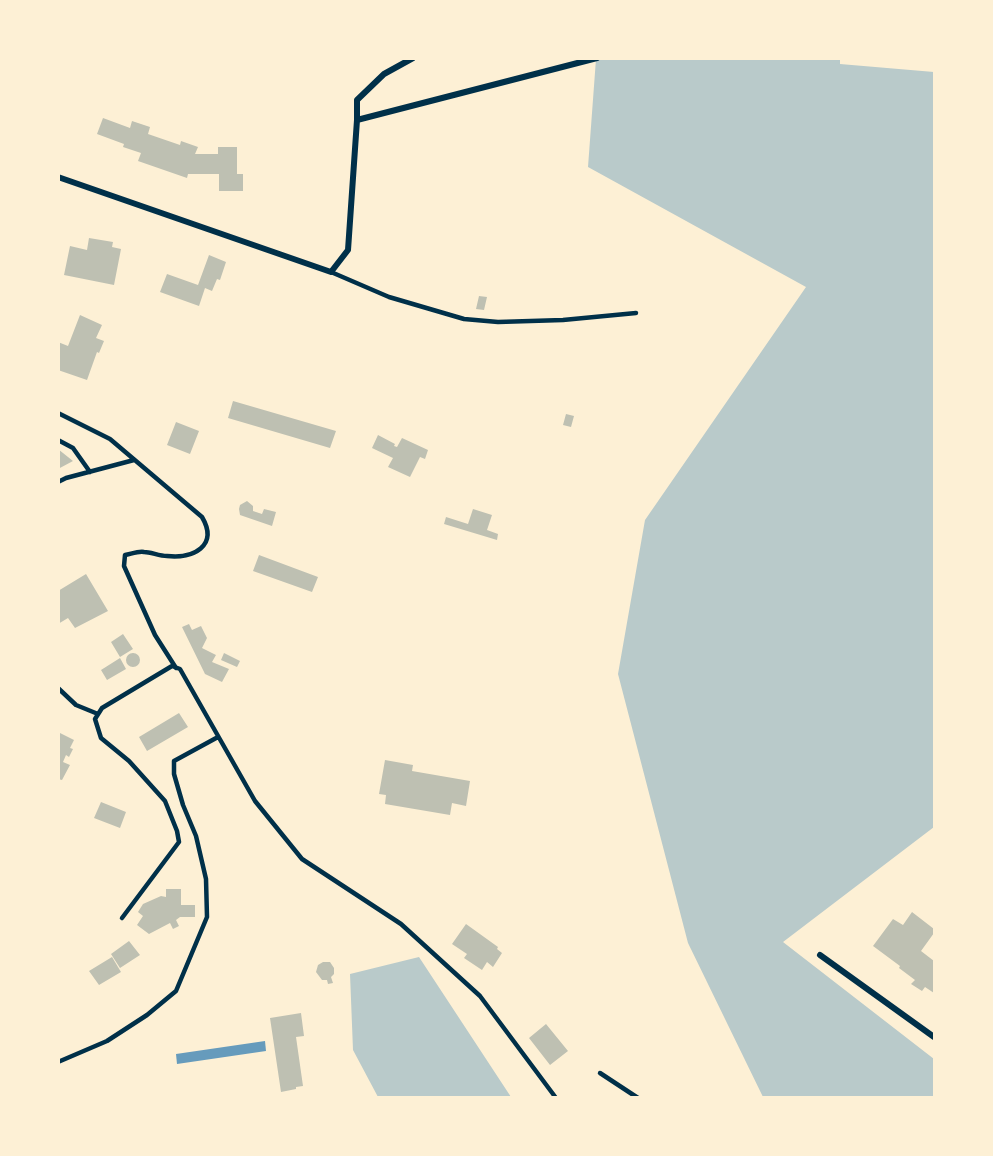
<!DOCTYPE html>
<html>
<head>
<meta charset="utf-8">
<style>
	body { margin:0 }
	#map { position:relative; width:993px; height:1156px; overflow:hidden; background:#fdf0d5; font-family:"Noto Sans",sans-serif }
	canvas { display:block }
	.frame { position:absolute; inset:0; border:60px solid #fdf0d5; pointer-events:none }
</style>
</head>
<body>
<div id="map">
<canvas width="993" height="1156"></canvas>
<div class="frame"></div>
</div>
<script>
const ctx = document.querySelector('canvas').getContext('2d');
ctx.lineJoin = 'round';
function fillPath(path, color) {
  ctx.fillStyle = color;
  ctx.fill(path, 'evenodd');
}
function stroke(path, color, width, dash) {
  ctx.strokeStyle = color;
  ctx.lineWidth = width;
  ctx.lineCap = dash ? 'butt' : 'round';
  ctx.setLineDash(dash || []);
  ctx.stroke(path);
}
fillPath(new Path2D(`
	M 840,58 L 840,64 L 934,72 L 934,827 L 783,942 L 934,1059 L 934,1097 L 763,1097 L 688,943 L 618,674 L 645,520 L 806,287 L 588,167 L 596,59 Z
	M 419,957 L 511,1097 L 378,1097 L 353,1050 L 350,974 Z`), '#b9caca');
fillPath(new Path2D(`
	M 265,1041 L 266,1051 L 177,1064 L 176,1054 Z`), '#669bbc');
fillPath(new Path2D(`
	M 103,118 L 130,128 L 132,121 L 150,127 L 148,134 L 180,145 L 181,141 L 198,147 L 195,154 L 218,154 L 218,147 L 237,147 L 237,174 L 243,174 L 243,191 L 219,191 L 219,174 L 188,174 L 187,178 L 138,161 L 141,153 L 123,147 L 124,144 L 97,134 Z
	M 89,238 L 113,242 L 112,247 L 121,249 L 114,285 L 64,275 L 70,246 L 87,250 Z
	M 209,255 L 226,262 L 220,280 L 217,279 L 212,291 L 205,288 L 199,306 L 160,292 L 167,274 L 198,285 Z
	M 479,296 L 487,297 L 484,310 L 476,309 Z
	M 80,315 L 102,325 L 96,338 L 104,341 L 99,353 L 97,352 L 87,380 L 58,370 L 58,342 L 68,346 Z
	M 233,401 L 336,431 L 330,448 L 228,418 Z
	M 566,414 L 574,416 L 571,427 L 563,425 Z
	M 176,422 L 199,431 L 190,454 L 167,445 Z
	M 378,435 L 395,444 L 394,446 L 397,447 L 402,438 L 428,450 L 425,459 L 420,457 L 410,477 L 388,467 L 393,458 L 372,448 Z
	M 58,449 L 73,461 L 58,469 Z
	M 247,501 L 253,506 L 253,511 L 262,514 L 264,509 L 276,512 L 272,526 L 240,515 L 239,509 L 240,505 Z
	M 473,509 L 492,515 L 487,530 L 498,534 L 497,540 L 444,524 L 446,517 L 468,524 Z
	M 259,555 L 318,577 L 312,592 L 253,571 Z
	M 86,574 L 108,611 L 75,628 L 68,618 L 58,624 L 58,591 Z
	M 189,624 L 192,630 L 201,626 L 207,638 L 202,648 L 216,655 L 212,662 L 229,669 L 222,682 L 205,674 L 182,627 Z
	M 123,634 L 133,649 L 120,657 L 111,642 Z
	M 224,653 L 240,661 L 237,667 L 221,660 Z
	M126 660a7 7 0 1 1 14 0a7 7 0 1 1-14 0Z
	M 120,658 L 126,669 L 107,680 L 101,670 Z
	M 179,713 L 188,727 L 147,751 L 139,737 Z
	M 58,732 L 74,740 L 70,748 L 73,749 L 69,757 L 66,755 L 63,762 L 70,765 L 62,780 L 58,779 Z
	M 385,760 L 413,765 L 412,771 L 470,781 L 466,806 L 452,803 L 450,815 L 385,804 L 386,795 L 379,794 Z
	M 101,802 L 126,812 L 120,828 L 94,818 Z
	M 166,889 L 181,889 L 181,905 L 195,905 L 195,917 L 180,917 L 176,920 L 179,926 L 173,929 L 170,923 L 149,934 L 137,925 L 143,916 L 138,912 L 143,904 L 161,896 L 166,897 Z
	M 912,912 L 934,929 L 934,933 L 921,951 L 934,961 L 934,993 L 925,987 L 922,991 L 911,984 L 915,980 L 899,968 L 900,966 L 873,946 L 893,919 L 903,925 Z
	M 466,924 L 498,947 L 497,949 L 502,953 L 493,967 L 487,962 L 482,970 L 464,958 L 467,954 L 452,944 Z
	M 129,941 L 140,955 L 120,968 L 111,954 Z
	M 112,957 L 121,972 L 99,985 L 89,971 Z
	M 323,962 L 330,962 L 334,968 L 334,974 L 331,977 L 333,983 L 328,984 L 327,980 L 322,980 L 316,972 L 318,965 Z
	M 301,1013 L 304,1036 L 296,1037 L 303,1086 L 296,1087 L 296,1089 L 281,1092 L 270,1018 Z
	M 546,1024 L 568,1051 L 550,1065 L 529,1038 Z`), '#bec0b2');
stroke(new Path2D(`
	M 331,272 L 389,297 L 464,319 L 498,322 L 563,320 L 636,313
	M 58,413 L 110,439 L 202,517 C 219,546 193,559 167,556 C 159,556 151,552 144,552 C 138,551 131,554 125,555 L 124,566 L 155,635 L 176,668
	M 58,440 L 73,448 L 90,472
	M 58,482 L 66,478 L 134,460
	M 58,688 L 76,705 L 98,714
	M 122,918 L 179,842 L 177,831 L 165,801 L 129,761 L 101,738 L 95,719 L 102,708 L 172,666 L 180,669 L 255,801 L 302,859 L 401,924 L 480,996 L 556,1098
	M 58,1062 L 107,1041 L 147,1015 L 176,991 L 207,917 L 206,879 L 196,836 L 183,805 L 174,774 L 174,761 L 218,737
	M 600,1073 L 638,1098`), '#003049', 4.5);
stroke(new Path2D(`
	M 357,120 L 597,58
	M 58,177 L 331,272 L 348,250 L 357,120 L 357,100 L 384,74 L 413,58
	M 820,955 L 934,1037`), '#003049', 6);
</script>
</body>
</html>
